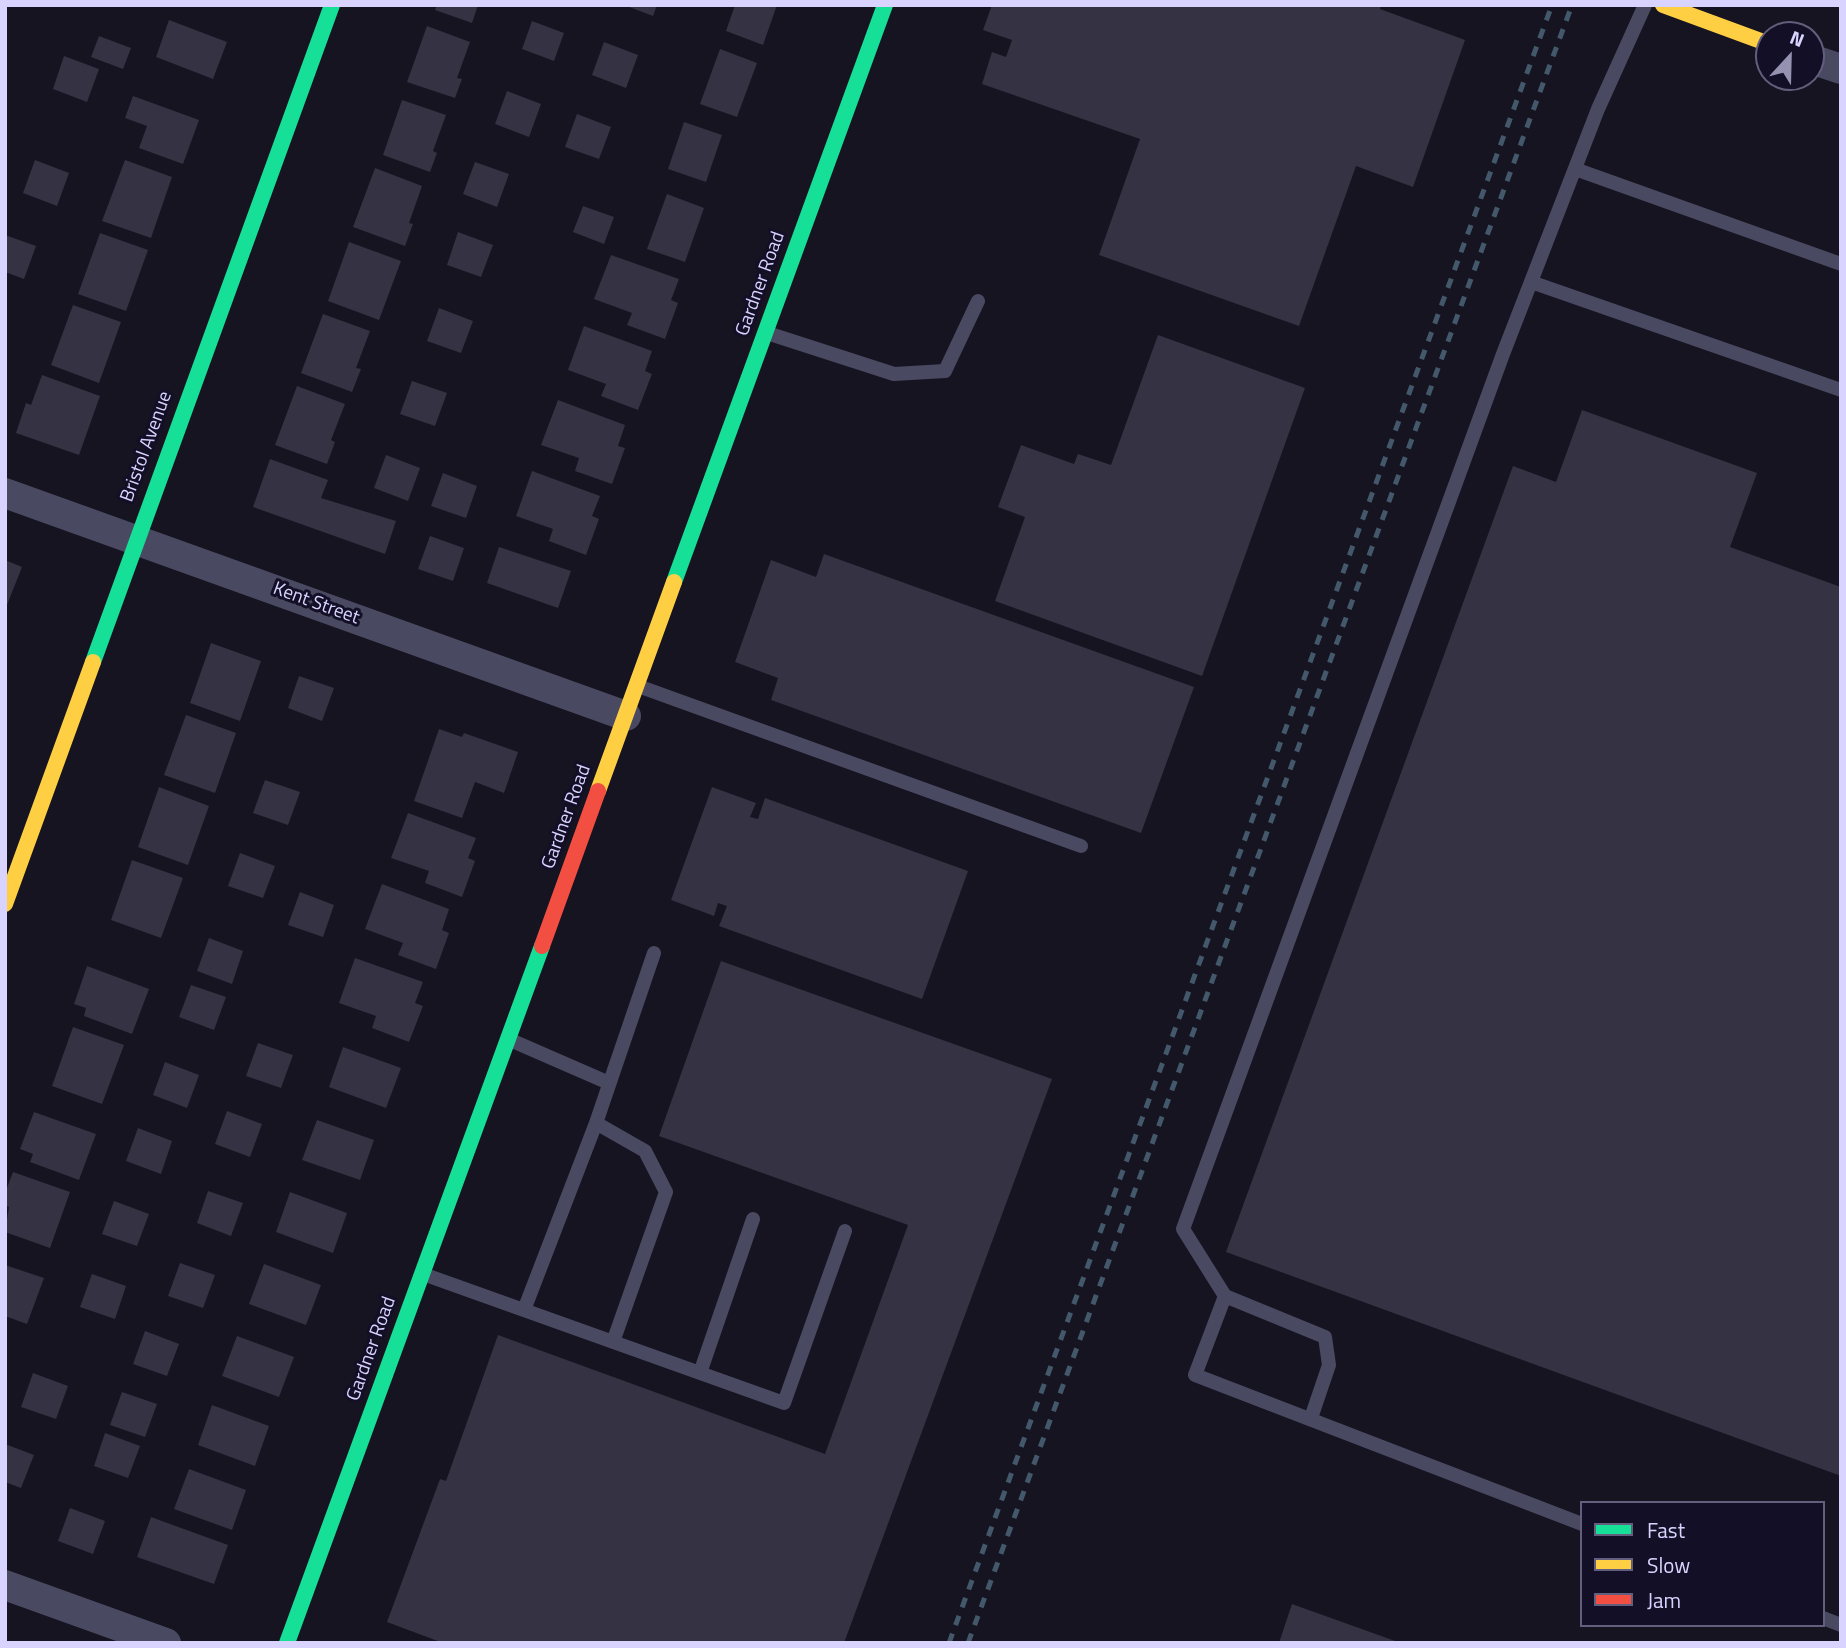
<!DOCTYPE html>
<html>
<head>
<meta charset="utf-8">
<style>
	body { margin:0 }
	#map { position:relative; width:1846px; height:1648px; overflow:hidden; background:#161421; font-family:"Titillium Web",sans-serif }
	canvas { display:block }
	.frame { position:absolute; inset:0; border:7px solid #d9d4ff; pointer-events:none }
	.legend { position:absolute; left:1580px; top:1501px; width:245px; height:126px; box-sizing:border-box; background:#130f26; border:2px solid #625e7d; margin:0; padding:9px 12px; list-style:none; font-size:21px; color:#d9d4ff }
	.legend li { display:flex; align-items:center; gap:14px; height:35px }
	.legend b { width:35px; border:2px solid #625e7d }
	.north { position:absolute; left:1755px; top:21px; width:70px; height:70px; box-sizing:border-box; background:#130f26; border:2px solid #625e7d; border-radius:50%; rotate:22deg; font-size:19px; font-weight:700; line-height:28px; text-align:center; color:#d9d4ff }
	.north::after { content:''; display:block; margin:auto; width:24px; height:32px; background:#9591b1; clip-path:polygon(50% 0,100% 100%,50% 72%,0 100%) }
</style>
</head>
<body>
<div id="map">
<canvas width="1846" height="1648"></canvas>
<div class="frame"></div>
<ul class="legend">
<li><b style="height:9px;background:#16e098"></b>Fast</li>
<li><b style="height:9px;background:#ffcf43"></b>Slow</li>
<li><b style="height:9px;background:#f24e42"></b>Jam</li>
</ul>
<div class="north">N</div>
</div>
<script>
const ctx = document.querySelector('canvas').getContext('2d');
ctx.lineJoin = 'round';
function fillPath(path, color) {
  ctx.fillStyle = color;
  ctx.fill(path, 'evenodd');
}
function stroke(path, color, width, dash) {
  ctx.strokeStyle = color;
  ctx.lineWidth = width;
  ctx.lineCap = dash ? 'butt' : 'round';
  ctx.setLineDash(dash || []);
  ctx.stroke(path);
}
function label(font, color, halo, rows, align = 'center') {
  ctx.font = font + ' "Titillium Web",sans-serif';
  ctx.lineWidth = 6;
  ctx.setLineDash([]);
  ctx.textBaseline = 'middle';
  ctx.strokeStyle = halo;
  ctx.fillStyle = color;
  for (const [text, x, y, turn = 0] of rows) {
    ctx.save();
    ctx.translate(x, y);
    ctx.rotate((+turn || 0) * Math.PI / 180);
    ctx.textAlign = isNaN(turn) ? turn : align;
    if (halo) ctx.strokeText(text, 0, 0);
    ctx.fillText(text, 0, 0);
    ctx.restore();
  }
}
fillPath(new Path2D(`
	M 437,5 L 478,5 L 472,23 L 435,10 Z
	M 624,5 L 657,5 L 653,16 Z
	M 735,5 L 777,5 L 763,45 L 726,31 Z
	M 992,5 L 1381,5 L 1380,9 L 1465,40 L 1413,187 L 1356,166 L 1299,326 L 1099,255 L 1140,139 L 982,84 L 992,52 L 1006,57 L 1012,40 L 983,30 Z
	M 169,20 L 227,42 L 213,79 L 156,57 Z
	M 532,21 L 564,33 L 554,61 L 522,49 Z
	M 427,26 L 470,42 L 457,78 L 462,79 L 455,98 L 407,82 Z
	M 99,36 L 131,48 L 123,69 L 91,57 Z
	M 604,42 L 638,55 L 626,88 L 592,75 Z
	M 720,49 L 757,63 L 737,117 L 700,104 Z
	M 64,56 L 99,69 L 87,102 L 53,89 Z
	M 507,91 L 541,104 L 529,137 L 495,124 Z
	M 133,96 L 199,120 L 183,164 L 139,148 L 147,126 L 125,118 Z
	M 402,100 L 446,115 L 433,151 L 437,153 L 430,172 L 383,155 Z
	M 577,114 L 611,127 L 599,159 L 565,147 Z
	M 684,122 L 722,135 L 706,182 L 668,169 Z
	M 35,160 L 69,173 L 57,206 L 23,193 Z
	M 125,160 L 172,177 L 151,238 L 102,221 Z
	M 475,162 L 509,174 L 497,207 L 463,194 Z
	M 375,168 L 422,186 L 409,223 L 413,224 L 405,246 L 353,227 Z
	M 667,194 L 704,208 L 685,262 L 647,249 Z
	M 583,206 L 614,217 L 604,244 L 573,232 Z
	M 458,232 L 493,245 L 481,277 L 447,265 Z
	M 100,233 L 148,250 L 126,311 L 78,294 Z
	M 5,235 L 36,246 L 24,279 L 5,272 Z
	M 349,242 L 401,261 L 379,320 L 328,301 Z
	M 611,255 L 679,279 L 671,300 L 678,303 L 665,339 L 627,325 L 632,313 L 594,299 Z
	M 73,305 L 121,322 L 99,383 L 51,365 Z
	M 439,308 L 473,321 L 461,353 L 427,341 Z
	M 323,314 L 370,331 L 356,368 L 361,369 L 352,392 L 301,373 Z
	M 584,326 L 652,351 L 645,371 L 652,374 L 638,410 L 601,396 L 606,384 L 568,370 Z
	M 1158,335 L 1305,388 L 1202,676 L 995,601 L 1025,517 L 998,507 L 1021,445 L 1074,464 L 1078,454 L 1111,465 Z
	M 42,375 L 100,396 L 79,455 L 16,433 L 26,403 L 31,405 Z
	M 412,381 L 447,393 L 435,426 L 400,414 Z
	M 297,386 L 345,404 L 331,440 L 335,442 L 327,464 L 275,445 Z
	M 558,400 L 625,425 L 618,446 L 625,448 L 612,484 L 575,471 L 579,458 L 541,445 Z
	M 1582,410 L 1757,473 L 1730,547 L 1841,587 L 1841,1476 L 1226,1252 L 1513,466 L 1556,482 Z
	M 386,455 L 420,468 L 408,501 L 374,488 Z
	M 270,459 L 328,480 L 321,498 L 396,521 L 385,554 L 253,507 Z
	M 532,471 L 600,496 L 592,516 L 599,519 L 586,555 L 549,541 L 553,529 L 516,516 Z
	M 443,473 L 477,486 L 466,518 L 431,506 Z
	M 430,536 L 464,548 L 453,581 L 418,569 Z
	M 499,547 L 571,571 L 558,608 L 487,583 Z
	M 824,554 L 1194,687 L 1141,833 L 771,700 L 778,678 L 735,662 L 771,560 L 816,577 Z
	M 5,560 L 22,567 L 5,610 Z
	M 211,643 L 261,661 L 240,721 L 190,703 Z
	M 299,676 L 334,688 L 322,721 L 288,708 Z
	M 186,715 L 236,733 L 215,793 L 164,775 Z
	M 439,729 L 462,737 L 464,733 L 518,752 L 504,793 L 475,782 L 462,818 L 414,801 Z
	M 265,780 L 300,792 L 288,825 L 253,813 Z
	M 159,787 L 209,806 L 188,865 L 138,847 Z
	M 712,787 L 756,803 L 750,817 L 758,819 L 765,798 L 968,871 L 922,999 L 719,926 L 727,906 L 718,903 L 714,916 L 671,900 Z
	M 408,813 L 476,838 L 468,858 L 475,861 L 462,897 L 425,883 L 429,871 L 391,858 Z
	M 240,853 L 275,866 L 263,898 L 228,886 Z
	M 132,860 L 183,878 L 161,938 L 111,920 Z
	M 382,884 L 449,909 L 442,930 L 449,933 L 436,969 L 398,955 L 403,943 L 365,929 Z
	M 300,892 L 334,905 L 323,937 L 288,925 Z
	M 209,938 L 243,951 L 232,984 L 197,971 Z
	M 355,958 L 423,982 L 415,1003 L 423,1006 L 409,1042 L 372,1028 L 376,1016 L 339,1003 Z
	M 721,961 L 1052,1079 L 844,1643 L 443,1643 L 387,1622 L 440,1479 L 446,1481 L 498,1335 L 825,1454 L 908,1225 L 659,1136 Z
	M 87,966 L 149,989 L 132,1034 L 84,1016 L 86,1008 L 74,1004 Z
	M 191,985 L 226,997 L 214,1030 L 179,1017 Z
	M 73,1027 L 124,1045 L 102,1104 L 52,1086 Z
	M 258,1043 L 293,1055 L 281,1088 L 246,1076 Z
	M 343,1047 L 401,1068 L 386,1108 L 329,1087 Z
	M 165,1062 L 199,1075 L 187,1108 L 153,1095 Z
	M 227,1111 L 262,1124 L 250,1157 L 215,1144 Z
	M 34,1112 L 96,1134 L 79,1180 L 30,1162 L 33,1154 L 20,1149 Z
	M 317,1120 L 374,1140 L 360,1180 L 302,1160 Z
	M 138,1128 L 172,1141 L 161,1174 L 126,1161 Z
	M 13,1172 L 70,1192 L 50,1248 L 5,1232 L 9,1207 L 5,1205 L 5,1193 Z
	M 208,1191 L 243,1203 L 231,1236 L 197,1223 Z
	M 290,1192 L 347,1213 L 333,1253 L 276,1232 Z
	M 114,1201 L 149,1214 L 137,1246 L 102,1234 Z
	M 180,1263 L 215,1275 L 203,1308 L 168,1296 Z
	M 264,1264 L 321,1285 L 306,1325 L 249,1304 Z
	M 5,1265 L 44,1278 L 27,1324 L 5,1316 Z
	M 92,1274 L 126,1286 L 115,1319 L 80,1307 Z
	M 145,1331 L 179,1344 L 167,1376 L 133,1364 Z
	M 237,1336 L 294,1357 L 279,1397 L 222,1376 Z
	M 33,1373 L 68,1386 L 56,1419 L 21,1407 Z
	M 122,1392 L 157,1404 L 145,1437 L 110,1425 Z
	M 212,1405 L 269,1426 L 255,1466 L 198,1445 Z
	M 105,1433 L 140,1446 L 128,1478 L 94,1466 Z
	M 5,1444 L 34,1455 L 21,1488 L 5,1482 Z
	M 189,1469 L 246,1490 L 232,1530 L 174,1509 Z
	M 70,1508 L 105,1521 L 93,1554 L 58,1541 Z
	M 151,1517 L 228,1545 L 214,1584 L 137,1557 Z
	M 1292,1604 L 1398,1642 L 1398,1643 L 1279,1643 Z`), '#343243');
stroke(new Path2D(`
	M 1575,169 L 1841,264
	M 1531,282 L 1841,390
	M 767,333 L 894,374 L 945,371 L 978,301
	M 638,686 L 1081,846
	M 508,1039 L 609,1083
	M 596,1123 L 654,953
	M 423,1274 L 784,1403 L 845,1231
	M 1225,1296 L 1183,1229 L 1503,354 L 1598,109 L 1645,5
	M 524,1310 L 596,1123 L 645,1151 L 666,1192 L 613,1342
	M 700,1373 L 753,1219
	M 1311,1418 L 1329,1365 L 1325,1337 L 1225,1296 L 1195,1375 L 1582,1524
	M 1823,1618 L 1841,1625`), '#4a4962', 14);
stroke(new Path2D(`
	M 1811,59 L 1841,69
	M 5,493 L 626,716
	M 5,1585 L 166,1643`), '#4a4962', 30);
stroke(new Path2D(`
	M 674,582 L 885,5
	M 93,662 L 332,5
	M 287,1643 L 542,946`), '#16e098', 16);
stroke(new Path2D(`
	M 1663,5 L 1769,44
	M 598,791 L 674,582
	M 5,904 L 93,662`), '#ffcf43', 16);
stroke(new Path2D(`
	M 542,946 L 598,791`), '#f24e42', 16);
stroke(new Path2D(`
	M 949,1643 L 1552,5
	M 968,1643 L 1572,5`), '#43596b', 5, [10, 9]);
label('19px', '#d9d4ff', '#130f26', [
	["Gardner Road",761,284,-70],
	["Bristol Avenue",147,447,-70],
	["Kent Street",316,604,20],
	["Gardner Road",567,817,-70],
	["Gardner Road",372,1349,-70]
]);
</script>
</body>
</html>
